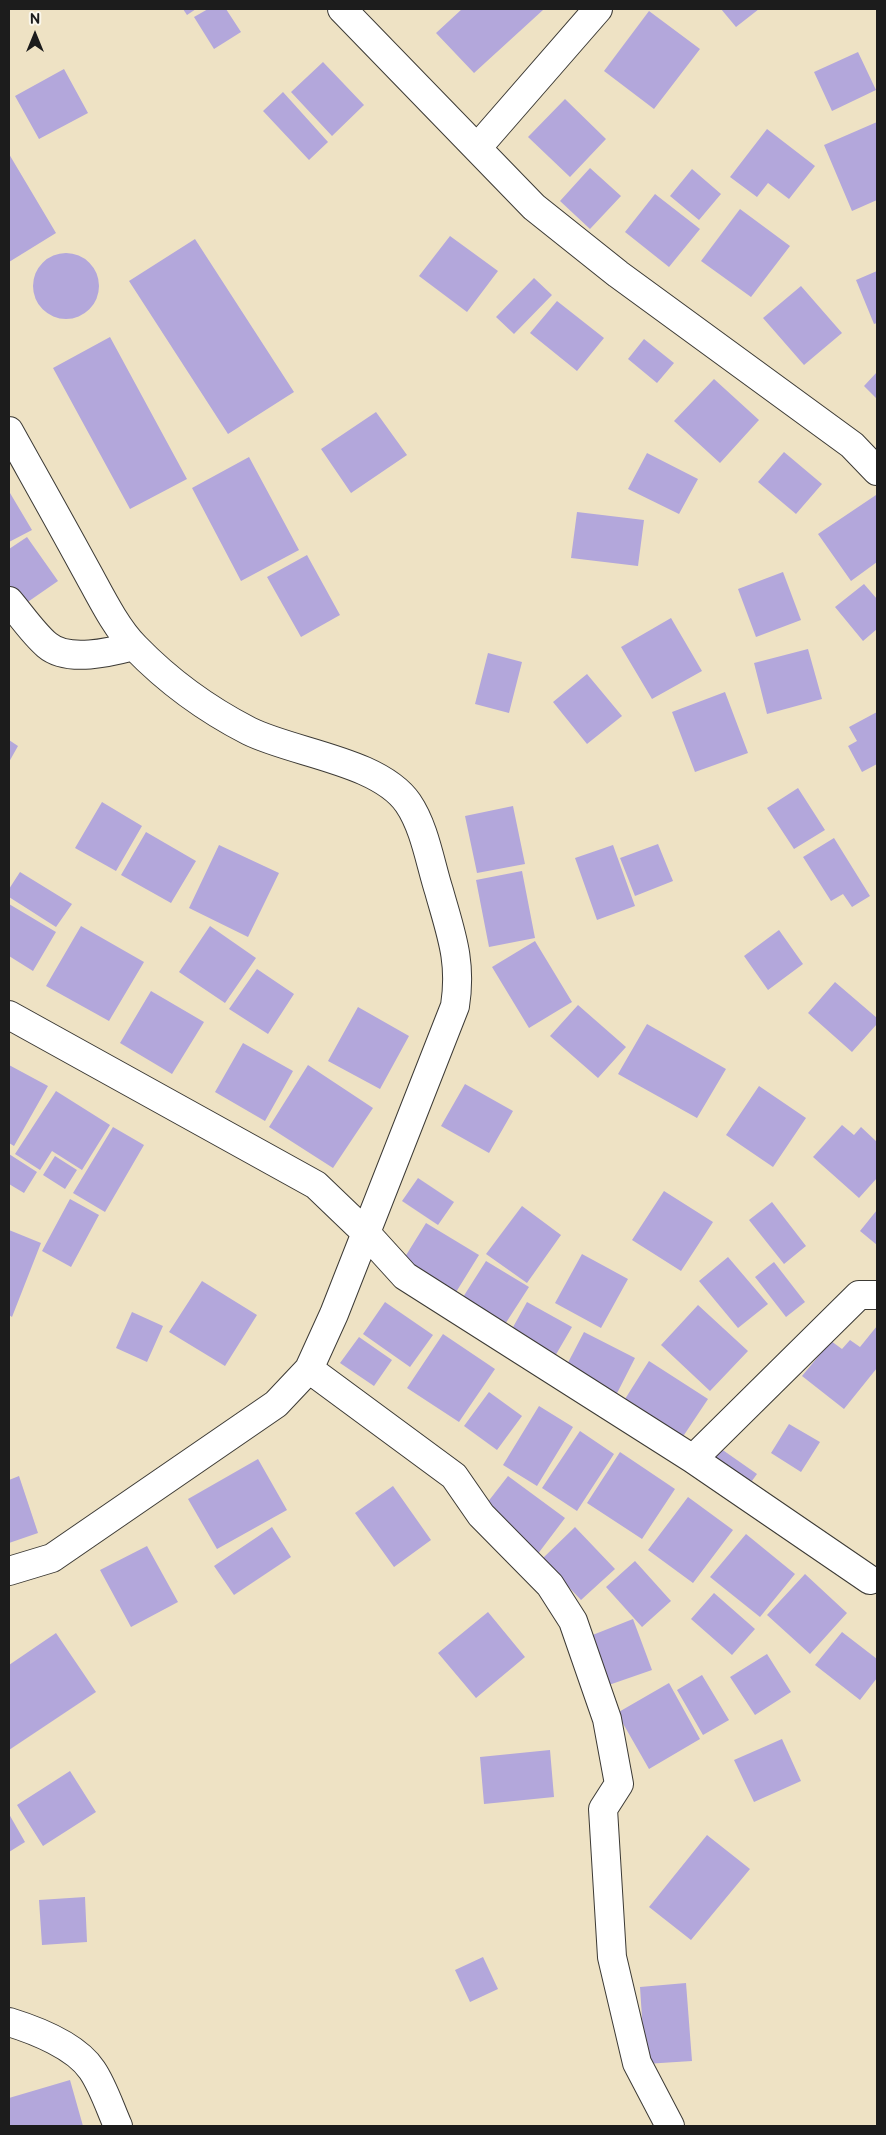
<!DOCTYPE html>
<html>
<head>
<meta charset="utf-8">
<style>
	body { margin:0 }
	#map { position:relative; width:886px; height:2135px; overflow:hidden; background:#eee2c4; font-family:"Balsamiq Sans",sans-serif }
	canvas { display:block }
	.frame { position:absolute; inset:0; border:10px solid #1c1c1c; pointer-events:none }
	.north { position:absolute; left:10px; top:10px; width:50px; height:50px; -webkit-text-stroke:4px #fbf7ec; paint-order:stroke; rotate:0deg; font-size:14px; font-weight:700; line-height:20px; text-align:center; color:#1c1c1c }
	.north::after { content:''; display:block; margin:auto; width:18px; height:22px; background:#1c1c1c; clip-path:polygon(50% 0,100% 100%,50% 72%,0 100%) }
</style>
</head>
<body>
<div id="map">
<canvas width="886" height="2135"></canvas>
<div class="frame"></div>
<div class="north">N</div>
</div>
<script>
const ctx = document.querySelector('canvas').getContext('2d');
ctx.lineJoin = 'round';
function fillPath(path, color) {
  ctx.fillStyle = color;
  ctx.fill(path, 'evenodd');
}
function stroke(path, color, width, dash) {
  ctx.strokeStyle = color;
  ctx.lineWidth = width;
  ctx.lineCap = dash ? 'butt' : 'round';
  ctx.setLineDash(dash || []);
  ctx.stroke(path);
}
fillPath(new Path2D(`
	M 183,9 L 196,9 L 187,15 Z
	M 208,9 L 226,9 L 241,32 L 214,49 L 194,17 Z
	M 462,9 L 496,10 L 543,10 L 474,73 L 436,33 Z
	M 721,9 L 759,9 L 736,27 Z
	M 649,11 L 700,49 L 654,109 L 604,71 Z
	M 858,52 L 876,90 L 832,111 L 814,72 Z
	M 323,62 L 364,105 L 332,136 L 291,92 Z
	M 64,69 L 88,113 L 39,139 L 15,96 Z
	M 283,92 L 328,142 L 309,160 L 263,111 Z
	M 565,99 L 606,139 L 570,177 L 528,137 Z
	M 877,122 L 877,200 L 852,211 L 824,145 Z
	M 767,129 L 815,166 L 789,199 L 768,183 L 757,197 L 730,177 Z
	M 9,154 L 56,233 L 9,262 Z
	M 590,168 L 621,196 L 590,229 L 560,201 Z
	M 692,169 L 721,194 L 699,220 L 670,196 Z
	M 655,194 L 700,229 L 669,267 L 625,232 Z
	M 740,209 L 790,246 L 751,297 L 701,261 Z
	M 450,236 L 498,271 L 467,312 L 419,276 Z
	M 195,239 L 294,392 L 228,434 L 129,281 Z
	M33 286a33 33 0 1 1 66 0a33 33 0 1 1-66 0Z
	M 877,271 L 877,323 L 874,324 L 856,280 Z
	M 534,278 L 552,295 L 514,334 L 496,317 Z
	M 801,286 L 842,333 L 804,365 L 763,318 Z
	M 557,301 L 604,338 L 577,371 L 530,333 Z
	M 110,337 L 187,479 L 130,509 L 53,368 Z
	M 644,339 L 674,363 L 657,383 L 628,359 Z
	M 877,372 L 877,399 L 864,386 Z
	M 714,379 L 759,420 L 720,463 L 674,421 Z
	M 376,412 L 407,455 L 351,493 L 321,449 Z
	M 784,452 L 822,484 L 796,514 L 758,482 Z
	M 647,453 L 698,479 L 679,514 L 628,489 Z
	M 249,457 L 299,550 L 241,581 L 192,488 Z
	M 10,493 L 32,530 L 9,542 L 9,494 Z
	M 876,495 L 877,562 L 851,581 L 818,534 Z
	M 577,512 L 644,520 L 638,566 L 571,558 Z
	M 27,537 L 58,581 L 19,608 L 9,593 L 9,549 Z
	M 307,555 L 340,615 L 301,637 L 267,577 Z
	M 783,572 L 801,620 L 756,637 L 738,589 Z
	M 864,584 L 877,599 L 877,629 L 863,641 L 835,607 Z
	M 671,618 L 702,671 L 652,699 L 621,647 Z
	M 808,649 L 822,699 L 767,714 L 754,663 Z
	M 488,653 L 522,662 L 509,713 L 475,704 Z
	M 587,674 L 622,716 L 587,744 L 553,702 Z
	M 725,692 L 748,753 L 695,772 L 672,712 Z
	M 877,712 L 877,764 L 862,772 L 848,746 L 857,741 L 849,727 Z
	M 9,740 L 18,746 L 9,762 Z
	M 798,788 L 825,830 L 794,849 L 767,808 Z
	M 102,802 L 142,826 L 116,871 L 75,848 Z
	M 513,806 L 525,864 L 477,873 L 465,816 Z
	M 146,832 L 196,861 L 171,903 L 121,875 Z
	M 834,838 L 870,896 L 852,907 L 843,894 L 831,901 L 803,857 Z
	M 658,844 L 673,881 L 635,896 L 620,858 Z
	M 219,845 L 279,873 L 248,937 L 189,908 Z
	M 613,845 L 635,906 L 597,920 L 575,858 Z
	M 522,871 L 535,938 L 489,947 L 476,880 Z
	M 20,872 L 72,904 L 56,927 L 9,897 L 9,889 Z
	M 9,904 L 56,932 L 33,971 L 9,956 Z
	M 81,926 L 144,962 L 109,1021 L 46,986 Z
	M 210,926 L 256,958 L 225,1003 L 179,972 Z
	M 779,930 L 803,964 L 768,990 L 744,956 Z
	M 535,941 L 572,1002 L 529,1028 L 492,967 Z
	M 257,969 L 294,994 L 268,1034 L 229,1009 Z
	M 835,982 L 877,1018 L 877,1024 L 852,1052 L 808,1013 Z
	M 151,991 L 204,1022 L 172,1074 L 120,1043 Z
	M 578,1005 L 626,1047 L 598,1078 L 550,1036 Z
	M 358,1007 L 409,1036 L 380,1089 L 328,1061 Z
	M 647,1024 L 726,1069 L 697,1118 L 618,1074 Z
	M 243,1043 L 293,1071 L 265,1121 L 215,1092 Z
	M 9,1065 L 48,1086 L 14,1146 L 9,1143 Z
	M 308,1065 L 373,1108 L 333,1168 L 269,1127 Z
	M 465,1084 L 513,1111 L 489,1153 L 441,1126 Z
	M 759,1086 L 806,1118 L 773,1167 L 726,1135 Z
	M 56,1091 L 110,1125 L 82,1170 L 52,1151 L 40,1170 L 15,1154 Z
	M 842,1125 L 854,1135 L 861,1127 L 877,1142 L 877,1178 L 859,1198 L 813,1157 Z
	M 113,1127 L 144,1145 L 105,1212 L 73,1193 Z
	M 9,1154 L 37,1172 L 24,1193 L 9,1184 Z
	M 55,1156 L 77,1170 L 65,1189 L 43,1175 Z
	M 418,1178 L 454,1202 L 438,1225 L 402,1201 Z
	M 664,1191 L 713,1222 L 681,1271 L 632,1240 Z
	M 70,1199 L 99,1215 L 71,1267 L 42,1251 Z
	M 772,1202 L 806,1246 L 784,1264 L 749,1220 Z
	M 522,1206 L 561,1235 L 527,1283 L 486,1254 Z
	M 877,1210 L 877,1245 L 860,1231 Z
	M 426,1223 L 479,1255 L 453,1297 L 400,1265 Z
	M 9,1230 L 41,1243 L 12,1317 L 9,1315 Z
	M 582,1254 L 628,1279 L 601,1328 L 555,1303 Z
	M 728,1257 L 768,1304 L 738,1328 L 699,1281 Z
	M 486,1261 L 529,1287 L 500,1332 L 458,1305 Z
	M 774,1262 L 805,1302 L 786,1317 L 755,1277 Z
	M 202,1281 L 257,1315 L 225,1366 L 169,1332 Z
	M 385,1302 L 433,1335 L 410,1367 L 363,1334 Z
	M 527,1302 L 572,1327 L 551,1363 L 507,1338 Z
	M 698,1305 L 748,1351 L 710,1391 L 661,1345 Z
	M 132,1312 L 163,1326 L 147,1362 L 116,1348 Z
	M 877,1326 L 877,1368 L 844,1409 L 802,1376 L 831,1341 L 842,1349 L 850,1340 L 860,1347 Z
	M 584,1332 L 635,1358 L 612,1403 L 561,1376 Z
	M 443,1334 L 495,1369 L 459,1422 L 407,1388 Z
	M 359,1337 L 392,1360 L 374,1386 L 340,1363 Z
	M 649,1361 L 708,1399 L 678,1444 L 620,1407 Z
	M 489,1392 L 522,1416 L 497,1450 L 464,1426 Z
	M 539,1406 L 573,1427 L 537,1486 L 503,1465 Z
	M 789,1424 L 820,1442 L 801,1472 L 771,1453 Z
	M 580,1431 L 614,1454 L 577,1511 L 542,1488 Z
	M 717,1446 L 757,1474 L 746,1489 L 706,1461 Z
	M 620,1452 L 675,1489 L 642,1539 L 587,1503 Z
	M 258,1459 L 287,1510 L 217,1549 L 188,1499 Z
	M 19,1476 L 38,1533 L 9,1543 L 9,1480 Z
	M 508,1476 L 565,1518 L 537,1555 L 480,1512 Z
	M 393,1486 L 431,1540 L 394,1567 L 355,1513 Z
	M 688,1497 L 733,1530 L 693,1583 L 648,1550 Z
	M 272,1527 L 291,1557 L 234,1595 L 214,1566 Z
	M 575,1527 L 615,1569 L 581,1600 L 542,1559 Z
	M 746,1534 L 795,1574 L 760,1617 L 710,1577 Z
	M 147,1546 L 178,1602 L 131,1627 L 100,1570 Z
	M 635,1561 L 671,1601 L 642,1627 L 606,1587 Z
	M 805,1574 L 847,1613 L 810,1654 L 767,1615 Z
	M 714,1593 L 755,1629 L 732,1655 L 691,1619 Z
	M 488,1612 L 525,1657 L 476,1698 L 438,1653 Z
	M 633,1619 L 652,1670 L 603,1687 L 585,1638 Z
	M 842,1632 L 877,1659 L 877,1678 L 860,1700 L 815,1665 Z
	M 56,1633 L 96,1692 L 9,1750 L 9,1665 Z
	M 767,1654 L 791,1692 L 755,1715 L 730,1677 Z
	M 702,1675 L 729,1720 L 703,1735 L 677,1690 Z
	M 669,1683 L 700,1739 L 649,1769 L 617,1713 Z
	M 782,1739 L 801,1781 L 754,1802 L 734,1760 Z
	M 550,1750 L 554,1797 L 484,1804 L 480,1757 Z
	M 70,1771 L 96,1812 L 43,1846 L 17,1805 Z
	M 9,1814 L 25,1842 L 9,1852 Z
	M 707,1835 L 750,1869 L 691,1940 L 649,1907 Z
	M 85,1897 L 87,1942 L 42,1945 L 39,1900 Z
	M 483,1957 L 498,1989 L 470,2002 L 455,1970 Z
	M 686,1983 L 692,2061 L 645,2064 L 640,1987 Z
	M 70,2080 L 83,2126 L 9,2126 L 9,2098 Z`), '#b3a7db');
const minor = new Path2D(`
	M 342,9 L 534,207 L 618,274 L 852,445 L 877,471
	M 477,148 L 598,9
	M 9,431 C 34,476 60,522 85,568 C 99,593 115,627 135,647 C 167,680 208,710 249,731 C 293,753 379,761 408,803 C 425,828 430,863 439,891 C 451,934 462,961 455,1006 L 334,1314 L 309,1369 L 276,1404 L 52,1558 L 9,1571
	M 9,601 C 21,615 33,633 47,645 C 68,663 111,652 134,646
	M 9,1015 L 316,1185 L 365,1232 L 405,1276 L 693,1459 L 870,1580
	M 309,1369 L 454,1476 L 481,1515 L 550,1585 L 573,1621 L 607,1719 L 619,1784 L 603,1809 L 612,1957 L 637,2063 L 670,2126
	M 693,1459 L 859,1295 L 877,1295
	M 9,2022 C 35,2030 76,2046 92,2070 C 103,2086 110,2108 118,2126`);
stroke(minor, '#3c3a35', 30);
stroke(minor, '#fff', 28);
</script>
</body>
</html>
